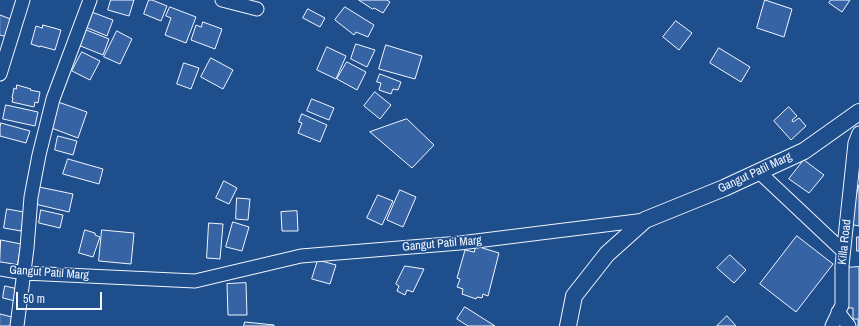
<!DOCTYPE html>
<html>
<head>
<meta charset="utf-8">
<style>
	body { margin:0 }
	#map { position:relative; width:859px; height:326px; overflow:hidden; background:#1f4e8c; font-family:"Archivo Narrow",sans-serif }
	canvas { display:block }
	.scale { position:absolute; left:16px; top:292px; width:86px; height:18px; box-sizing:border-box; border:2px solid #f2f6ff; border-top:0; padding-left:5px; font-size:12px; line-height:14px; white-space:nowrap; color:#f2f6ff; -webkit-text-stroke:3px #1f4e8c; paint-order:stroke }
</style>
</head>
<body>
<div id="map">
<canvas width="859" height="326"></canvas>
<div class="scale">50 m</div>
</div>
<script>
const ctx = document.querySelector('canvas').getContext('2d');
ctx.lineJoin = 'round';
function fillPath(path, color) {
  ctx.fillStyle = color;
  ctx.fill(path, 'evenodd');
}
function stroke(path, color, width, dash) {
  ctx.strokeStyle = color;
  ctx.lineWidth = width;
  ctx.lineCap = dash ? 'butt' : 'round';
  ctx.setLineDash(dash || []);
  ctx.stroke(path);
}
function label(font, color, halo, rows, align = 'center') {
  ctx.font = font + ' "Archivo Narrow",sans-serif';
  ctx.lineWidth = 3;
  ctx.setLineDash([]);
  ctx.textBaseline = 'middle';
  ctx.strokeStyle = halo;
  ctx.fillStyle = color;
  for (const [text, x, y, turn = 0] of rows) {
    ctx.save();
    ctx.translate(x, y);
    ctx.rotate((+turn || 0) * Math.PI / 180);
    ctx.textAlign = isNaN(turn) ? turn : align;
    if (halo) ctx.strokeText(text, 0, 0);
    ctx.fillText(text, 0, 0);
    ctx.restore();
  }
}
const building = new Path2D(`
	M 111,0 L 134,0 L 129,16 L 108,10 Z
	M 149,0 L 152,0 L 167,6 L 161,21 L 144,14 Z
	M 359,0 L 387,0 L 390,2 L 383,13 L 374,8 L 373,9 Z
	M 765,0 L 792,9 L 784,37 L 757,28 Z
	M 831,0 L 850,0 L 842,12 L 829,3 Z
	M 170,7 L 196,17 L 186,43 L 165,35 L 171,18 L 166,16 Z
	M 345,7 L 374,25 L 368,37 L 356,32 L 354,35 L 335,20 Z
	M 308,9 L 325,18 L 320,27 L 303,18 Z
	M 89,11 L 113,20 L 107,36 L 83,26 Z
	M 0,15 L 13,20 L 7,37 L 0,35 Z
	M 676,21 L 692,33 L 679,50 L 663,37 Z
	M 203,22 L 222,29 L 215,49 L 191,40 L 196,25 L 201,27 Z
	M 43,25 L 61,30 L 55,50 L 40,46 L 40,47 L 31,44 L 36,26 L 42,28 Z
	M 84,29 L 109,39 L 103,55 L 78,45 Z
	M 117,31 L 132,39 L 120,64 L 104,57 Z
	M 356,44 L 375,50 L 367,67 L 351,59 Z
	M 386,45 L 422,56 L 415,79 L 379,69 Z
	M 327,47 L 346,56 L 336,79 L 317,70 Z
	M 719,48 L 750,67 L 741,82 L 710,63 Z
	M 82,52 L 100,61 L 90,80 L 72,71 Z
	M 211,58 L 233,70 L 223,89 L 201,77 Z
	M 347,62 L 366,72 L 357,90 L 337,79 Z
	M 184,63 L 199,68 L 191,89 L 177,84 Z
	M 380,74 L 401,82 L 398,90 L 393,89 L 391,94 L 379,90 L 381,83 L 377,82 Z
	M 17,85 L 31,89 L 30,90 L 40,92 L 38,103 L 35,102 L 34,107 L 12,102 L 13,98 L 12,98 L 14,88 L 16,89 Z
	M 375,92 L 391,105 L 380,119 L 364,106 Z
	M 312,99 L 334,108 L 329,120 L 307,111 Z
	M 55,101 L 87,112 L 78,138 L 46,126 Z
	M 6,105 L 38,112 L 35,126 L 3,119 Z
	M 789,107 L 797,116 L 792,120 L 793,122 L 799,118 L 806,126 L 791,140 L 774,121 Z
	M 302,114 L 327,125 L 320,142 L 298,133 L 302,123 L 299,122 Z
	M 407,119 L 434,145 L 412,168 L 370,132 Z
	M 1,123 L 30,131 L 26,143 L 0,136 L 0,128 Z
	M 58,136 L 77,141 L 73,155 L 55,150 Z
	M 68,159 L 103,169 L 99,184 L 63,174 Z
	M 804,160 L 824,175 L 809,193 L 789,179 Z
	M 224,181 L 237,188 L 229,204 L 216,198 Z
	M 859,185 L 859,226 L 849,224 Z
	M 39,187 L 73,194 L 69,212 L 35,204 Z
	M 400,190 L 416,197 L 403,227 L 387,220 Z
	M 378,195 L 393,201 L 382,225 L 367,218 Z
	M 237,198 L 250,199 L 248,220 L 236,219 Z
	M 7,209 L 24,212 L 21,231 L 4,228 Z
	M 41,210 L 63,215 L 60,228 L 39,223 Z
	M 297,211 L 298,231 L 282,231 L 281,212 Z
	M 233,222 L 249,227 L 242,251 L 226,247 Z
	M 209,223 L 223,224 L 220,259 L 207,258 Z
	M 85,230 L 95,233 L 95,235 L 100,237 L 93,257 L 79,253 Z
	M 102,230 L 134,233 L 131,264 L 99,261 Z
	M 797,236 L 833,264 L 796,312 L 760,284 Z
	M 857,237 L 859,237 L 859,251 L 857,251 Z
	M 1,240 L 21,244 L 17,267 L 0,264 Z
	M 476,246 L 499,253 L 488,296 L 483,294 L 482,298 L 477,297 L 476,299 L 462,294 L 463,289 L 457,287 L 460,279 L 457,278 L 465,250 L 474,252 Z
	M 730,255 L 746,270 L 734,283 L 717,268 Z
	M 318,260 L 336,265 L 330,284 L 312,279 Z
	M 405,266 L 424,269 L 413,292 L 407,290 L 405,295 L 397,291 L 399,286 L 396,284 Z
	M 859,267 L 859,326 L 858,326 L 858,319 L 853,319 L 853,308 L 847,308 L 843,268 Z
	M 246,283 L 247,315 L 228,315 L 227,284 Z
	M 5,286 L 18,289 L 15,301 L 3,298 Z
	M 465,307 L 495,326 L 468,326 L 457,319 Z
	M 0,314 L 12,317 L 10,326 L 0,326 Z
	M 727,316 L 736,326 L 717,326 Z
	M 245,322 L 274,325 L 274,326 L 244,326 Z`);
fillPath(building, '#3563a3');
stroke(building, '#f2f6ff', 1);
const minor = new Path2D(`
	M 222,0 L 257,9
	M 0,74 L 23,0
	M 759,172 L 843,251
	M 0,269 L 24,273 L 195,281 L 301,256 L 460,243 L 645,220
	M 838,312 L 849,326
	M 17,326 L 27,248 L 31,197 L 39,155 L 53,99 L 90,0
	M 832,326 L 842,305 L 842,266 L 855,143 L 859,133`);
const major = new Path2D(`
	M 568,326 L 574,296 L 607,254 L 645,220 L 724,188 L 804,151 L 859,112`);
stroke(minor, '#f2f6ff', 15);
stroke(major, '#f2f6ff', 18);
stroke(minor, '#1f4e8c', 13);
stroke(major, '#1f4e8c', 16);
label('12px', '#f2f6ff', '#1f4e8c', [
	["Gangut Patil Marg",755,173,-25],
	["Killa Road",845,242,-84],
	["Gangut Patil Marg",442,244,-5],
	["Gangut Patil Marg",49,273,4]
]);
</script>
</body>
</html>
